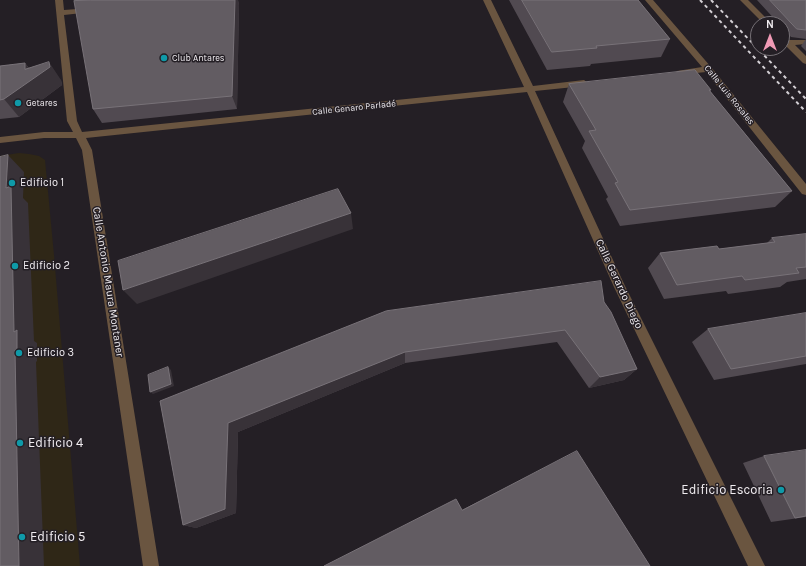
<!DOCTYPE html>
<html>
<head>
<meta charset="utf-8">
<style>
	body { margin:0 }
	#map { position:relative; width:806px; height:566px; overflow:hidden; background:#241f25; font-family:Karla,sans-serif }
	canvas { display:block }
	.north { position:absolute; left:750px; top:16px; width:40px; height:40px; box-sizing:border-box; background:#241f25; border:1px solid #767176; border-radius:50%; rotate:0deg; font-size:11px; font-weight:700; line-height:16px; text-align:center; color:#f0ecf0 }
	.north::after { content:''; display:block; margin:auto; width:14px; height:18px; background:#f09ab5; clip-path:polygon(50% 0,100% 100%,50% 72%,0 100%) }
</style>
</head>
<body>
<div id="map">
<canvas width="806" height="566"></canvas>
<div class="north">N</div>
</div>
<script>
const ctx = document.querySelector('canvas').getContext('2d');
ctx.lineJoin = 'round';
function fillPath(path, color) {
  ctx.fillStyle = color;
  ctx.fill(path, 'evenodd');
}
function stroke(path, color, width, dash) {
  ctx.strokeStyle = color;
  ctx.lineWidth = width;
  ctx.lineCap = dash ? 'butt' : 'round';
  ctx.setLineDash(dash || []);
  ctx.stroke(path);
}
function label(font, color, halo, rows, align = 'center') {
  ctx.font = font + ' Karla,sans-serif';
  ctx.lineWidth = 3;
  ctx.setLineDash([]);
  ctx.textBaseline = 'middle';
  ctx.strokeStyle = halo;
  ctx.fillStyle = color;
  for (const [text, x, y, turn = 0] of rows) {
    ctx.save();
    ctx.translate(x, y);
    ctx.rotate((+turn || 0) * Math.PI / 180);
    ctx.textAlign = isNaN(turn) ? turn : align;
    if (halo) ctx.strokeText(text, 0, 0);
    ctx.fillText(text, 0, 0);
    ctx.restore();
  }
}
fillPath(new Path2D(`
	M 19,153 L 29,154 L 39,156 L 45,160 L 54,255 L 80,566 L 0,566 L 0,156 Z`), '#2f2717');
fillPath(new Path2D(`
	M 55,0 L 63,0 L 64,10 L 91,8 L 95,10 L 91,12 L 64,15 L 77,121 L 82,132 L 524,87 L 483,0 L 491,0 L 533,86 L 584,80 L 588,83 L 584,86 L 535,91 L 625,286 L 765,566 L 748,566 L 614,287 L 527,92 L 86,138 L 92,150 L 159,566 L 143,566 L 82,150 L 76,138 L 44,138 L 0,143 L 0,137 L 44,132 L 73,132 L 67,121 Z
	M 645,0 L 653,0 L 711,67 L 806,184 L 806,195 L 802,194 L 706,72 L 677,75 L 676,73 L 677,71 L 702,67 Z
	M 740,0 L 748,0 L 772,24 L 764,24 Z
	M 782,35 L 790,40 L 806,40 L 806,44 L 795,45 L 806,56 L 806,64 L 803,63 L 782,42 Z`), '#6a5540');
stroke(new Path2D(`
	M 700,0 L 806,112
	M 711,0 L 806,99`), '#d4d0d5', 2, [3.5, 3.5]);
fillPath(new Path2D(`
	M 77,0 L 238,0 L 239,5 L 237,109 L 102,123 L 93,109 Z
	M 509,0 L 638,0 L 670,39 L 661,57 L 591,64 L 590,66 L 547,70 Z
	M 757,0 L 806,0 L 806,39 L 791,37 L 782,27 L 782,24 L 779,24 Z
	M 806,39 L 806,51 L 801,46 Z
	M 25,63 L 29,68 L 61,80 L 62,85 L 19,117 L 0,119 L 0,66 Z
	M 569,84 L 711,90 L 710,91 L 792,191 L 775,207 L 620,226 L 606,199 L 608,197 L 582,148 L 585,141 L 563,102 Z
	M 806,234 L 806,279 L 787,282 L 780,287 L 728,294 L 726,291 L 664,299 L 648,268 L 660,253 L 719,249 L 767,243 L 772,238 Z
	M 604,302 L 637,369 L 624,380 L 589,388 L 557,342 L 405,363 L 238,432 L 236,513 L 196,528 L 183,525 L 160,401 Z
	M 806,313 L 806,364 L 714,380 L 692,342 L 708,329 Z
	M 764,456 L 806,517 L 771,522 L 743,463 Z`), '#514a51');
fillPath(new Path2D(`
	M 235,0 L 238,0 L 239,5 L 237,109 L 232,96 Z
	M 49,62 L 61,80 L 62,85 L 19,117 L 4,99 L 25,69 L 25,63 L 35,77 Z
	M 8,155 L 24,172 L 23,198 L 28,203 L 34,341 L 37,343 L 37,361 L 36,362 L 44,566 L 19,566 L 14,332 L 6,188 Z
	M 351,213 L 353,229 L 137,304 L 123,290 Z
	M 405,352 L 405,363 L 238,432 L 236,513 L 196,528 L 183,525 L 228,423 Z
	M 168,367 L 171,370 L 174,386 L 153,394 L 150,392 Z
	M 637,369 L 624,380 L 589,388 L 600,377 Z`), '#383238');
const building = new Path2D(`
	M 91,0 L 235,0 L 232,96 L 93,109 L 74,1 Z
	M 522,0 L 638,0 L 670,39 L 596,46 L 597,48 L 552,52 Z
	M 770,0 L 806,0 L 806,30 L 797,29 Z
	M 49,62 L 50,67 L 4,99 L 0,100 L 0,66 L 25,63 L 25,69 Z
	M 695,70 L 711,90 L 709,90 L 792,191 L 630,210 L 615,183 L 618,182 L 589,131 L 596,130 L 569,84 Z
	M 8,155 L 6,188 L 11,186 L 14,332 L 17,330 L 17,350 L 15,350 L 19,566 L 0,566 L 0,157 Z
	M 338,189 L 351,213 L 123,290 L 118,261 Z
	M 806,234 L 806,267 L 796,268 L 799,273 L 745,280 L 742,276 L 677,285 L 660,253 L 717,246 L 719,249 L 775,242 L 772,238 Z
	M 601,281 L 604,302 L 611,312 L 637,369 L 600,377 L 565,330 L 405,352 L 228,423 L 225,509 L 183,525 L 160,401 L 386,311 Z
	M 806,313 L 806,356 L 731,369 L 708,329 Z
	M 168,367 L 171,384 L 150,392 L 148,375 Z
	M 806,450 L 806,516 L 795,518 L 764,456 Z
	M 577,451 L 650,566 L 324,566 L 456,499 L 462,510 Z`);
fillPath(building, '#625c62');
stroke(building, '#787278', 1);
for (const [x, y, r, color] of [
	[164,58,4,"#0f9aa8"],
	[18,103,4,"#0f9aa8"],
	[12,183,4,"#0f9aa8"],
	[15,266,4,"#0f9aa8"],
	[19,353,4,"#0f9aa8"],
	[20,443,4,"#0f9aa8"],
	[781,490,4,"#0f9aa8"],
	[22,537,4,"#0f9aa8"]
]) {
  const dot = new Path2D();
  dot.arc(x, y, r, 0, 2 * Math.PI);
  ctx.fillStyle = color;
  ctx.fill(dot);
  stroke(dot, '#241f25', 1.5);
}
label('9px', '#f0ecf0', '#241f25', [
	["Club Antares",172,58],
	["Getares",26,103]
], 'left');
label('9px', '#f0ecf0', '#241f25', [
	["Calle Luis Rosales",729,95,51],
	["Calle Genaro Parladé",354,108,-6]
]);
label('11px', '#f0ecf0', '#241f25', [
	["Edificio 1",20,183],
	["Edificio 2",23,266],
	["Edificio 3",27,353]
], 'left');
label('11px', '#f0ecf0', '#241f25', [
	["Calle Antonio Maura Montaner",108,282,81],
	["Calle Gerardo Diego",619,284,65]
]);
label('13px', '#f0ecf0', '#241f25', [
	["Edificio 4",28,443],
	["Edificio Escoria",773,490,"right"],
	["Edificio 5",30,537]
], 'left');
</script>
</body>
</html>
